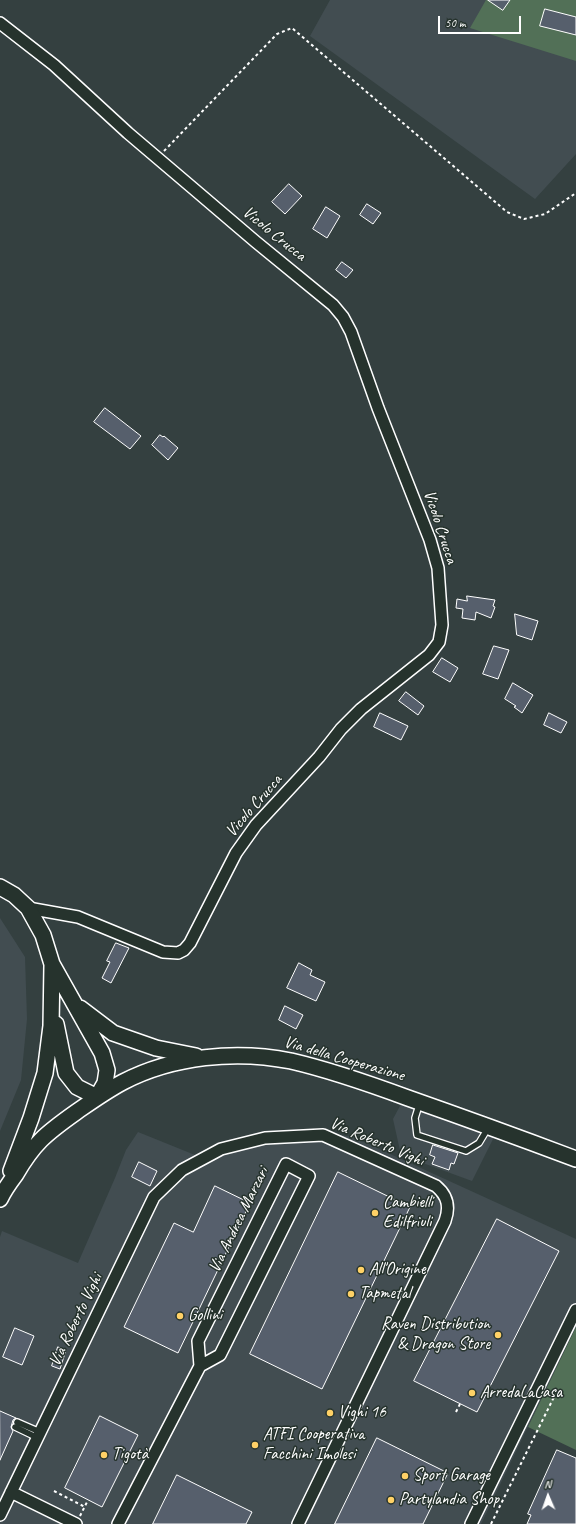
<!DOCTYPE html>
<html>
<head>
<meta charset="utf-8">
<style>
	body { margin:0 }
	#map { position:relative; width:576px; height:1524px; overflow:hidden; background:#344040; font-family:Caveat,sans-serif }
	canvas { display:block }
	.north { position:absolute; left:528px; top:1476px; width:40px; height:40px; -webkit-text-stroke:3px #26332d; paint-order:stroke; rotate:358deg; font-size:11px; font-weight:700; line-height:16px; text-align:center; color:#fff }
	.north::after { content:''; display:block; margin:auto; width:14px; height:18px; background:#fff; clip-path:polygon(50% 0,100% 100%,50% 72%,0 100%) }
	.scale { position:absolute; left:438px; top:16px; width:83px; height:18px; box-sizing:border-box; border:2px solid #fff; border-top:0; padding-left:5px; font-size:12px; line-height:14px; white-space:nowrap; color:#fff; -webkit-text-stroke:3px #26332d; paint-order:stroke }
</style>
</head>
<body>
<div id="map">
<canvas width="576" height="1524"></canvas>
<div class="north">N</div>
<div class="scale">50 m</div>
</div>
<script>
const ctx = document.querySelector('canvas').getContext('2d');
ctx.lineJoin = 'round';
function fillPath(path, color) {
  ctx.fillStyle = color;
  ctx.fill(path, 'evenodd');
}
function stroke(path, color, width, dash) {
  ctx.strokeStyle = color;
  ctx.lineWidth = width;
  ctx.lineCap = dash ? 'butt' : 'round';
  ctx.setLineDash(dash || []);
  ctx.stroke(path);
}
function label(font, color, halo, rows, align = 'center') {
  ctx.font = font + ' Caveat,sans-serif';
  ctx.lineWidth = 3;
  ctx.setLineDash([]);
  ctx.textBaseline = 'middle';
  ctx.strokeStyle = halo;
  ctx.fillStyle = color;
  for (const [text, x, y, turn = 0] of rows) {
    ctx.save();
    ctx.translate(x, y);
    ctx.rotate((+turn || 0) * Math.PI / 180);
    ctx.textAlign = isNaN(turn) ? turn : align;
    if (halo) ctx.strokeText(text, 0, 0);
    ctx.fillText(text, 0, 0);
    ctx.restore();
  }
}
fillPath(new Path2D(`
	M 330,0 L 576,0 L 576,154 L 535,199 L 310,36 Z
	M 0,918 L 25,957 L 27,1019 L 21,1080 L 0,1131 Z
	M 401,1104 L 494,1137 L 472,1181 L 401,1155 L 393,1119 Z
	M 309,1130 L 353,1137 L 576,1239 L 576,1327 L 481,1524 L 0,1524 L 0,1237 L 2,1231 L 78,1263 L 115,1178 L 126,1150 L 138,1132 L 195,1155 L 254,1136 Z`), '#424d51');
fillPath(new Path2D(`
	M 486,0 L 576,0 L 576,61 L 470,28 Z
	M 576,1327 L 576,1450 L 528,1427 Z`), '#527057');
const building = new Path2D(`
	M 488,0 L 510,0 L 503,10 Z
	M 545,9 L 576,17 L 576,35 L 540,26 Z
	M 289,184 L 302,196 L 285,214 L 272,202 Z
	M 367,204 L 381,213 L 373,224 L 360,215 Z
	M 326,207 L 340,216 L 327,238 L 313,229 Z
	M 342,262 L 353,270 L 346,278 L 336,270 Z
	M 105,408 L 141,436 L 130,449 L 94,422 Z
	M 160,435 L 163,437 L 164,436 L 178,448 L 168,460 L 152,445 Z
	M 467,596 L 495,600 L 493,606 L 495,607 L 491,618 L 476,612 L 475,620 L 462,618 L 463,609 L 456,608 L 457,599 L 467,601 Z
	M 515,614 L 538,621 L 532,640 L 517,635 Z
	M 494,646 L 509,650 L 498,679 L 483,674 Z
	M 442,658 L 458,668 L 450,682 L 433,672 Z
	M 513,683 L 533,695 L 522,713 L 514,707 L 516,706 L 505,699 Z
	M 406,692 L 424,706 L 418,715 L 399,701 Z
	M 380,713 L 408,726 L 401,740 L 374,727 Z
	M 549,713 L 567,722 L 561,733 L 544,725 Z
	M 116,943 L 129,948 L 111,983 L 102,978 L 110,962 L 107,961 Z
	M 299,963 L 312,970 L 310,975 L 325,982 L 316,1001 L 287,988 Z
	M 285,1006 L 303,1015 L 296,1029 L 279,1020 Z
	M 433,1145 L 458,1153 L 454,1164 L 451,1163 L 449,1170 L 432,1164 L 435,1157 L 430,1155 Z
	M 139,1162 L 157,1171 L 150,1186 L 132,1177 Z
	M 338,1172 L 410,1207 L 322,1389 L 250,1354 Z
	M 215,1186 L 250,1203 L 178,1353 L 124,1327 L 174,1223 L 193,1232 Z
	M 497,1219 L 559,1251 L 477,1412 L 414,1381 Z
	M 15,1328 L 34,1336 L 22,1365 L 3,1357 Z
	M 58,1347 L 66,1350 L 60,1369 L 52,1366 Z
	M 0,1411 L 16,1418 L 13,1420 L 11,1427 L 13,1431 L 0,1460 Z
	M 100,1416 L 138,1435 L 102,1507 L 65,1488 Z
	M 377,1438 L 448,1473 L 423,1524 L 335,1524 Z
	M 557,1450 L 576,1458 L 576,1524 L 527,1524 L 531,1515 L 528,1514 Z
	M 177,1475 L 252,1512 L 246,1524 L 153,1524 Z`);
fillPath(building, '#565f6c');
stroke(building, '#fff', 1);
const lane = new Path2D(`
	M 420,1102 L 415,1118 L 417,1135 L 466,1151 L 479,1143 L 488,1128
	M 17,1422 L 40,1432
	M 15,1427 L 38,1438`);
const street = new Path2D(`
	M 0,23 L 54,65 L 128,133 L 188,184 L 256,242 L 333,305 L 343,317 L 351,332 L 378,408 L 430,540 L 438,568 L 442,625 L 439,642 L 429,655 L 361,709 L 341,729 L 319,757 L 256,825 L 236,853 L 190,943 L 184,950 L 178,953 L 163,952 L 78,917 L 28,908
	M 11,1492 L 76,1524
	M 0,1515 L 154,1197 L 182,1170 L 221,1149 L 265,1138 L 323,1135 L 436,1186 C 448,1196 450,1207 445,1221 L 298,1524
	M 118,1524 L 200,1366 L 198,1341 L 286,1164 L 309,1176 L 220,1355 L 200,1366
	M 471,1524 L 576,1310`);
const secondary = new Path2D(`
	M 0,887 L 14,895 L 28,908 L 43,935 L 52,964 L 102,1053 L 107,1070 L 105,1083 L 97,1097
	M 80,1008 L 113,1033 L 156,1048 L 196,1056
	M 56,1024 L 66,1073 L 77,1087 L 97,1097
	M 11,1171 L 31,1118 L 45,1073 L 51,1026 L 52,965
	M 0,1199 C 4,1190 10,1182 16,1174 C 23,1162 31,1150 41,1140 C 53,1128 68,1118 82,1108 C 95,1099 108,1090 123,1082 C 173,1056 236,1050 291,1061 C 330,1070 370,1084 408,1098 C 465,1118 520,1138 576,1159`);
stroke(lane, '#fff', 8);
stroke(street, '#fff', 14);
stroke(secondary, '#fff', 18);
stroke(new Path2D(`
	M 164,151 L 277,34 L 292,28 L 507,212 L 524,219 L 545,214 L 576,193
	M 456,1412 L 460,1404
	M 54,1491 L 85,1507
	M 80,1516 L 88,1500
	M 491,1524 L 555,1395`), '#fff', 2, [3, 3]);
stroke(lane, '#26332d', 5.5);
stroke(street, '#26332d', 11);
stroke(secondary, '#26332d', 15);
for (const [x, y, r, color] of [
	[375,1213,4,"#ffd166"],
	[361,1270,4,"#ffd166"],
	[351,1294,4,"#ffd166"],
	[180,1316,4,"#ffd166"],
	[498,1335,4,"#ffd166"],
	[472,1393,4,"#ffd166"],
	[330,1413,4,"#ffd166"],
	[255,1445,4,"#ffd166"],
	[104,1455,4,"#ffd166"],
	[405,1476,4,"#ffd166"],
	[391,1500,4,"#ffd166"]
]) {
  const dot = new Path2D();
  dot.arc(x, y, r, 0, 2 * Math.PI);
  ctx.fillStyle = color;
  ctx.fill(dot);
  stroke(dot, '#26332d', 1.5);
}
label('17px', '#fff', '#26332d', [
	["Vicolo Crucca",274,234,39],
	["Vicolo Crucca",440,527,72],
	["Vicolo Crucca",254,806,-49],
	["Via della Cooperazione",344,1059,16],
	["Via Roberto Vighi",377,1142,23],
	["Via Andrea Marzari",239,1220,-64],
	["Via Roberto Vighi",76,1320,-64]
]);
label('17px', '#fff', '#26332d', [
	["Cambielli",383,1203],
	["Edilfriuli",383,1223],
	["All'Origine",369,1270],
	["Tapmetal",359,1294],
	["Gollini",188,1316],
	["Raven Distribution",490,1325,"right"],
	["& Dragon Store",490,1345,"right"],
	["ArredaLaCasa",480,1393],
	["Vighi 16",338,1413],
	["ATFI Cooperativa",263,1435],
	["Facchini Imolesi",263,1455],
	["Tigotà",112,1455],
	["Sport Garage",413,1476],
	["Partylandia Shop",399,1500]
], 'left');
</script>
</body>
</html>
